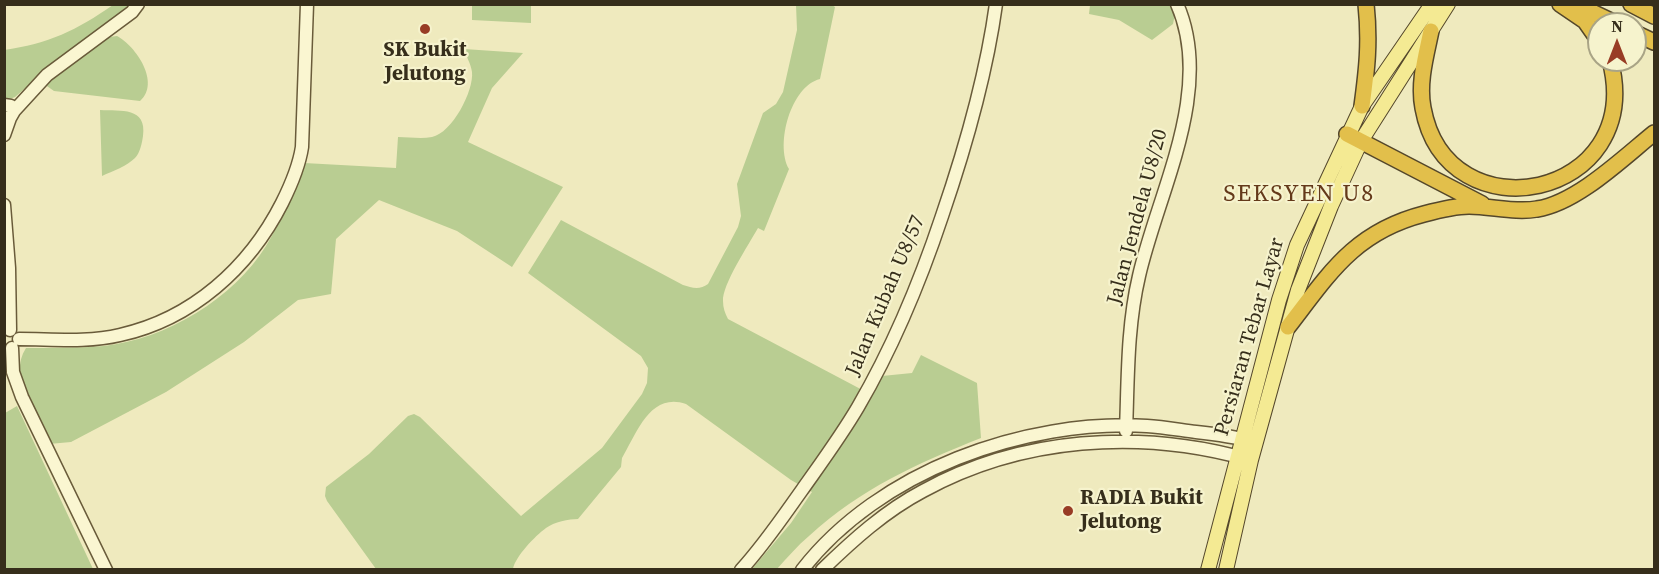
<!DOCTYPE html>
<html>
<head>
<meta charset="utf-8">
<style>
	body { margin:0 }
	#map { position:relative; width:1659px; height:574px; overflow:hidden; background:#efeabe; font-family:"Source Serif 4",serif }
	canvas { display:block }
	.frame { position:absolute; inset:0; border:6px solid #362e1b; pointer-events:none }
	.north { position:absolute; left:1587px; top:12px; width:60px; height:60px; box-sizing:border-box; background:#f6f3cd; border:2px solid #a9a486; border-radius:50%; rotate:0deg; font-size:16px; font-weight:700; line-height:24px; text-align:center; color:#362e1b }
	.north::after { content:''; display:block; margin:auto; width:21px; height:27px; background:#983c25; clip-path:polygon(50% 0,100% 100%,50% 72%,0 100%) }
</style>
</head>
<body>
<div id="map">
<canvas width="1659" height="574"></canvas>
<div class="frame"></div>
<div class="north">N</div>
</div>
<script>
const ctx = document.querySelector('canvas').getContext('2d');
ctx.lineJoin = 'round';
function fillPath(path, color) {
  ctx.fillStyle = color;
  ctx.fill(path, 'evenodd');
}
function stroke(path, color, width, dash) {
  ctx.strokeStyle = color;
  ctx.lineWidth = width;
  ctx.lineCap = dash ? 'butt' : 'round';
  ctx.setLineDash(dash || []);
  ctx.stroke(path);
}
function label(font, color, halo, rows, align = 'center') {
  ctx.font = font + ' "Source Serif 4",serif';
  ctx.lineWidth = 4.5;
  ctx.setLineDash([]);
  ctx.textBaseline = 'middle';
  ctx.strokeStyle = halo;
  ctx.fillStyle = color;
  for (const [text, x, y, turn = 0] of rows) {
    ctx.save();
    ctx.translate(x, y);
    ctx.rotate((+turn || 0) * Math.PI / 180);
    ctx.textAlign = isNaN(turn) ? turn : align;
    if (halo) ctx.strokeText(text, 0, 0);
    ctx.fillText(text, 0, 0);
    ctx.restore();
  }
}
fillPath(new Path2D(`
	M 1170,4 L 1175,14 L 1173,24 L 1152,40 L 1119,20 L 1089,14 L 1090,5 Z
	M 113,5 L 129,5 L 126,9 L 68,51 L 15,97 L 5,101 L 4,50 C 48,44 77,30 113,5 Z
	M 472,5 L 531,5 L 531,23 L 472,20 Z
	M 796,5 L 832,5 L 835,7 L 820,79 C 791,86 775,144 789,169 L 764,231 L 758,228 C 749,244 722,285 723,301 C 723,308 725,313 728,319 L 870,394 L 882,376 L 912,373 L 921,355 L 977,383 L 981,438 C 916,464 862,488 809,536 C 797,546 787,558 777,569 L 752,569 L 791,523 L 812,492 L 791,480 L 686,404 C 650,392 637,433 622,458 L 621,467 L 578,519 C 569,519 554,522 546,528 C 535,536 515,557 513,569 L 376,569 L 327,501 L 325,496 L 326,487 L 369,454 L 408,416 L 414,414 L 420,417 L 521,516 L 602,448 L 642,394 L 647,383 L 648,368 L 641,356 L 528,273 L 561,220 L 683,285 C 692,288 700,290 708,284 L 738,227 L 741,216 L 737,184 L 763,113 L 776,104 L 783,92 L 797,30 Z
	M 117,36 C 136,46 161,83 140,101 L 54,91 L 44,84 L 109,37 Z
	M 464,49 L 523,53 L 492,88 L 468,142 L 563,187 L 512,267 L 457,231 L 379,200 L 336,239 L 331,294 L 298,300 L 244,342 L 166,392 L 71,442 L 49,444 C 36,417 7,377 26,348 C 52,348 78,348 104,346 C 166,339 233,299 266,246 C 282,220 292,191 304,163 L 396,168 L 398,137 C 409,137 421,139 432,137 C 452,133 474,91 472,72 C 471,64 466,56 464,49 Z
	M 100,110 C 121,111 147,107 143,136 C 142,143 140,153 135,158 C 127,166 113,171 102,176 Z
	M 17,406 L 93,569 L 5,569 L 5,413 Z`), '#b9cd92');
const secondary = new Path2D(`
	M 4,105 L 11,106 L 14,111 L 10,118 L 4,118
	M 14,111 L 47,75 L 132,12 L 138,4
	M 4,135 L 10,118
	M 4,205 L 9,268 L 10,330
	M 19,339 C 52,339 87,343 120,335 C 192,319 249,268 282,203 C 291,185 299,167 302,147 L 307,4
	M 12,348 L 13,372 L 22,397 L 106,570
	M 1126,431 C 1128,379 1127,327 1139,276 C 1158,192 1215,90 1177,4
	M 741,570 C 764,545 782,518 802,490 C 821,463 841,436 858,407 C 893,347 920,282 942,216 C 966,146 986,77 996,4
	M 802,570 C 879,471 1024,419 1147,426 C 1163,427 1180,430 1196,432 C 1214,434 1232,436 1250,441
	M 822,570 C 853,540 885,511 923,491 C 1021,437 1140,429 1247,459`);
const primary = new Path2D(`
	M 1208,570 L 1279,300 L 1297,245 L 1362,106 L 1432,4
	M 1226,570 L 1251,460 L 1298,290 L 1331,206 L 1361,141 L 1448,4`);
const highway = new Path2D(`
	M 1560,4 L 1585,21 L 1599,41
	M 1575,4 L 1617,24
	M 1631,4 L 1654,16
	M 1431,31 C 1426,55 1418,83 1423,108 C 1447,239 1647,199 1610,60
	M 1635,33 L 1654,42
	M 1362,106 C 1367,69 1370,42 1366,4
	M 1347,134 L 1482,204
	M 1288,327 C 1329,274 1354,232 1424,214 C 1439,210 1454,206 1469,206 C 1491,206 1515,213 1537,209 C 1577,203 1623,158 1654,133`);
stroke(secondary, '#695b3a', 15);
stroke(primary, '#54472b', 16);
stroke(highway, '#54472b', 18);
stroke(secondary, '#faf6d1', 12);
stroke(primary, '#f4ea93', 14);
stroke(highway, '#e2bf4b', 15);
for (const [x, y, r, color] of [
	[425,29,6,"#983c25"],
	[1068,511,6,"#983c25"]
]) {
  const dot = new Path2D();
  dot.arc(x, y, r, 0, 2 * Math.PI);
  ctx.fillStyle = color;
  ctx.fill(dot);
  stroke(dot, '#f6f3cd', 2);
}
label('bold 21px', '#362e1b', '#f6f3cd', [
	["SK Bukit",425,51],
	["Jelutong",425,75],
	["RADIA Bukit",1080,499,"left"],
	["Jelutong",1080,523,"left"]
]);
label('21px', '#362e1b', '#f6f3cd', [
	["Jalan Jendela U8/20",1138,217,-75],
	["Jalan Kubah U8/57",886,296,-67],
	["Persiaran Tebar Layar",1250,337,-74]
]);
ctx.letterSpacing = '1.5px';
label('24px', '#64391a', '#f6f3cd', [
	["SEKSYEN U8",1299,195]
]);
ctx.letterSpacing = '0px';
</script>
</body>
</html>
